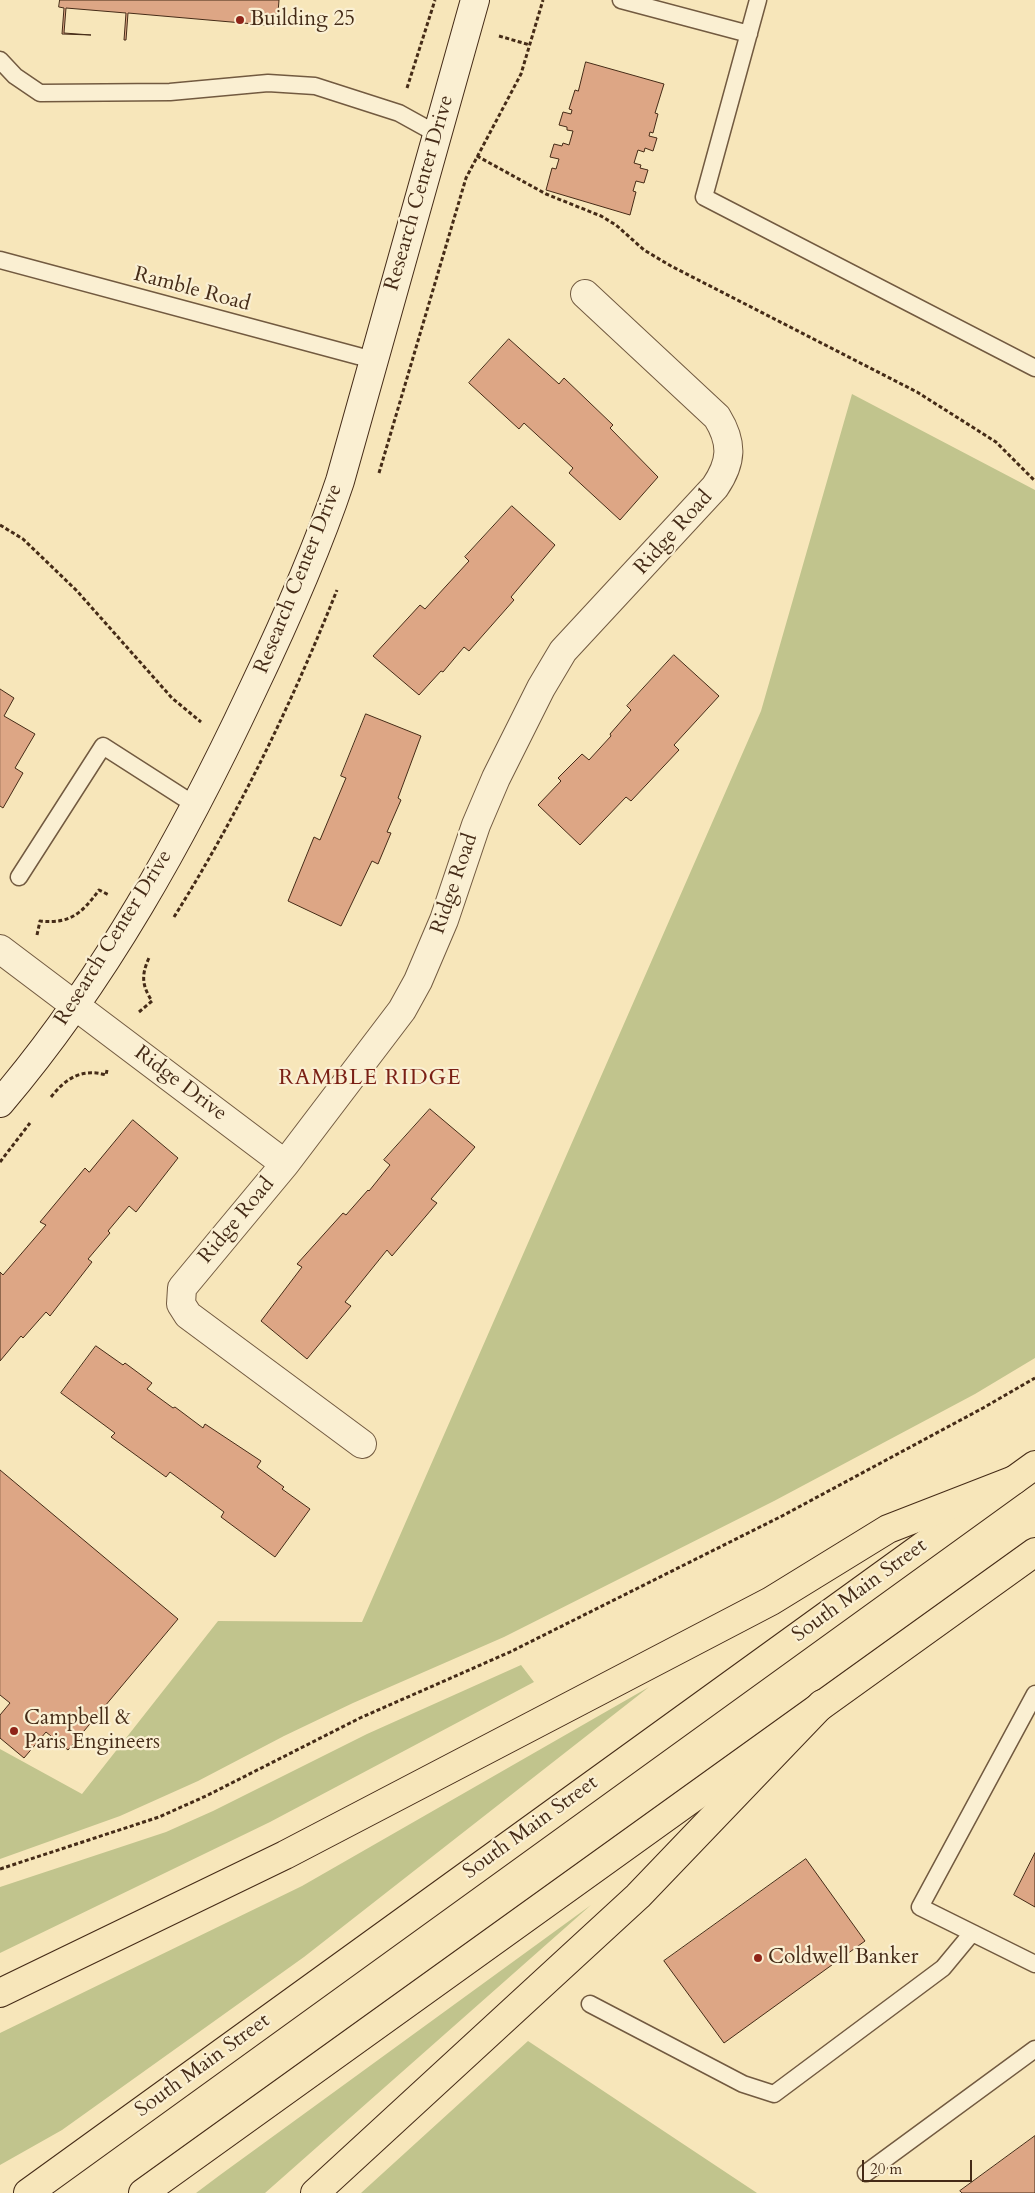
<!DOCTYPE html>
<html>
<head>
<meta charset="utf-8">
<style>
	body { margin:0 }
	#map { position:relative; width:1035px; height:2193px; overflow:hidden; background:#f7e6ba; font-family:Cardo,serif }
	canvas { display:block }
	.scale { position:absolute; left:862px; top:2160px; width:110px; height:22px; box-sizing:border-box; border:2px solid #452b17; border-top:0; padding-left:6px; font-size:15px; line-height:18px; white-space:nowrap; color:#452b17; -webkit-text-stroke:4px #faefd2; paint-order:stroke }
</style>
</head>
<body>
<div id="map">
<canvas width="1035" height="2193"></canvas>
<div class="scale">20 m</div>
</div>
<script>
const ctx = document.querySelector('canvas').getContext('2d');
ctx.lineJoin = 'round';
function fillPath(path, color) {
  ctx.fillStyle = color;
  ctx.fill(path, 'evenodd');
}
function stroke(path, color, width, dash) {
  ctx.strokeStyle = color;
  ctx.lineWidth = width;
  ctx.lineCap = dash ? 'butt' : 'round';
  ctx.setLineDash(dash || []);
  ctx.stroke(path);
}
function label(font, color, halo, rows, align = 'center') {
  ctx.font = font + ' Cardo,serif';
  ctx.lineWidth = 4.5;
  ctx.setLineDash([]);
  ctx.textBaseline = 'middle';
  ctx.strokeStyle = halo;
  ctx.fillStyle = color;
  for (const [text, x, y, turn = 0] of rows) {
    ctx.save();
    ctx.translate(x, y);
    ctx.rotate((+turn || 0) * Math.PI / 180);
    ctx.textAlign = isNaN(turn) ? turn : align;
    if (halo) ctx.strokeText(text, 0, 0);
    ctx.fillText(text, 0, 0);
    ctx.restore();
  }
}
fillPath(new Path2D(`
	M 852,394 L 1035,490 L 1035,1358 L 975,1394 L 774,1501 L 504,1637 L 353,1703 L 284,1736 L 198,1781 L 120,1816 L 0,1859 L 0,1749 L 82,1794 L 218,1621 L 362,1622 L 761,711 Z
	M 521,1665 L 534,1682 L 270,1822 L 0,1953 L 0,1887 L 166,1832 L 213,1811 L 367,1734 Z
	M 649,1687 L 304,1957 L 62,2130 L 0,2165 L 0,2033 L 302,1886 Z
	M 591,1905 L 265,2193 L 196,2193 L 220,2175 Z
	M 528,2041 L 757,2193 L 361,2193 Z`), '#c1c48d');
const building = new Path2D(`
	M 60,0 L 279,0 L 277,26 L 128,13 L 126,40 L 124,40 L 126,13 L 66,8 L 64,33 L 91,35 L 62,34 L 64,8 L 59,7 Z
	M 586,62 L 664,84 L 655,113 L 658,114 L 653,133 L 650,132 L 649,136 L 657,138 L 653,151 L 645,148 L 644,152 L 638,150 L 634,163 L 641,165 L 640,168 L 648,170 L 644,183 L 636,181 L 633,191 L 636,192 L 630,215 L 546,190 L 552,168 L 556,169 L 559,159 L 550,157 L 554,144 L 562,146 L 563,143 L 569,145 L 573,131 L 567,130 L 567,127 L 559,125 L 563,112 L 571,114 L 572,110 L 569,109 L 575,90 L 578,91 Z
	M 509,339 L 559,384 L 564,378 L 613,425 L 610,428 L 658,477 L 620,520 L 569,473 L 573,468 L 524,423 L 519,429 L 469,383 Z
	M 512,506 L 555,545 L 511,597 L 514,600 L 469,651 L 464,647 L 443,672 L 441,671 L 419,695 L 373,656 L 420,605 L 425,609 L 469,561 L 465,557 Z
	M 674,655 L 719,696 L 674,745 L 679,750 L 631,801 L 626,797 L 580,845 L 538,805 L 561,781 L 558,778 L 582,754 L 589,760 L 611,736 L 610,734 L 631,710 L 627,706 Z
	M 0,689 L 14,698 L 4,716 L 35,734 L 15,768 L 23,773 L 3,808 L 0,806 Z
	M 366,714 L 421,736 L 398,798 L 401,800 L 387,832 L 391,833 L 378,864 L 372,861 L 341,926 L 288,901 L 314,837 L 320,840 L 346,778 L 341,776 Z
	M 430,1109 L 475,1147 L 431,1199 L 437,1203 L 392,1256 L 387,1250 L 345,1302 L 351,1306 L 307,1359 L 261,1321 L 302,1267 L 297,1264 L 343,1213 L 346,1215 L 368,1190 L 369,1191 L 390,1165 L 384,1160 Z
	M 133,1120 L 178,1158 L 136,1212 L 129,1206 L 108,1231 L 110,1233 L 88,1259 L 92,1262 L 50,1316 L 46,1312 L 23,1338 L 21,1336 L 0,1361 L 0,1272 L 3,1275 L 46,1225 L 40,1222 L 85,1168 L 89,1172 Z
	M 96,1346 L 123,1365 L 125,1363 L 152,1383 L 147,1389 L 173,1408 L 175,1407 L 203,1428 L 205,1424 L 261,1461 L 257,1467 L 284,1487 L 282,1489 L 310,1509 L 275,1557 L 221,1517 L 224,1512 L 170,1472 L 166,1477 L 111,1437 L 115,1433 L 61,1393 Z
	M 0,1470 L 178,1619 L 68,1750 L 46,1732 L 24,1758 L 0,1738 L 0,1715 L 10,1703 L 0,1695 Z
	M 1035,1853 L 1035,1907 L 1014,1895 Z
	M 806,1859 L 865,1941 L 724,2043 L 664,1961 Z
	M 1035,2136 L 1035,2193 L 962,2193 L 960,2191 Z`);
fillPath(building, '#dda685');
stroke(building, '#452b17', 1);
const service = new Path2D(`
	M 621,0 L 749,34
	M 758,0 L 704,197 L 1035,368
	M 0,60 L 15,76 L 40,93 L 170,92 L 268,83 L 315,86 L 399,113 L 437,134
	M 0,260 L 373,360
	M 19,877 L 103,746 L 195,805
	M 1035,1694 L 920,1907 L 1035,1964
	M 590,2004 L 743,2084 L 774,2094 L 943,1968 L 972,1933
	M 866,2173 L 1035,2049`);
const minor = new Path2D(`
	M 0,949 L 285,1164
	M 362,1444 L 188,1315 L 181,1304 L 182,1288 L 285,1164 L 402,1010 L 418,981 L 444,920 L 476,825 L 496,778 L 541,688 L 563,651 L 715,487 C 732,462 733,443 717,417 L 585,294`);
const secondary = new Path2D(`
	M 0,1103 C 104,981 184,836 252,691 C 285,622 316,553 340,481 L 475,0`);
const primary = new Path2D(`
	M 28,2193 L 1035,1465
	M 143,2193 L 1035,1552`);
const motorway = new Path2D(`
	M 0,1993 L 285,1855 L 771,1601 L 888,1529 L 1014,1480
	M 315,2193 L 638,1896 L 822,1704`);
stroke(service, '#725a40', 19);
stroke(minor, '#725a40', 30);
stroke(secondary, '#452b17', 30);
stroke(primary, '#452b17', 30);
stroke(motorway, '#452b17', 30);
stroke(new Path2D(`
	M 499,36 L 530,45
	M 407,88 L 435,0
	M 477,156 L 546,194 L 601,216 L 616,225 L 644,250 L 671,266 L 917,392 L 996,442 L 1035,481
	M 379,473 L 466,178 L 521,74 L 543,0
	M 0,525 L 23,539 L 77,591 L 172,698 L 201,722
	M 174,917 C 239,813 292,703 337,590
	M 37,935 L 40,921 C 71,924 82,913 99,890 L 109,895
	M 139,1012 L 152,1001 C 142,986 141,975 149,958
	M 51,1097 C 66,1078 82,1068 106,1075 L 107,1070
	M 0,1162 L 30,1123
	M 0,1869 L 159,1817 L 206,1796 L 360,1718 L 510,1652 L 782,1516 L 983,1408 L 1035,1378`), '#452b17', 3, [4, 2.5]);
stroke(service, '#faefd2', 16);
stroke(minor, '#faefd2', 28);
stroke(secondary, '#faefd2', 28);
stroke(primary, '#f7e6ba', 28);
stroke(motorway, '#f7e6ba', 28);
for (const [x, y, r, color] of [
	[240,20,5,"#8f2418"],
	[14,1731,5,"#8f2418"],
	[758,1958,5,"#8f2418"]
]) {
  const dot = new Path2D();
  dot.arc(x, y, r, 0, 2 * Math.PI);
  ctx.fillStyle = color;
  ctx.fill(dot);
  stroke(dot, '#faefd2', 2);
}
label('21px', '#452b17', '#faefd2', [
	["Building 25",250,20],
	["Campbell &",24,1719],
	["Paris Engineers",24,1743],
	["Coldwell Banker",768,1958]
], 'left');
label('21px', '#452b17', '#faefd2', [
	["Research Center Drive",420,193,-74],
	["Ramble Road",192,290,15],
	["Ridge Road",674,533,-48],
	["Research Center Drive",299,579,-68],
	["Ridge Road",455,884,-71],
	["Research Center Drive",114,938,-58],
	["Ridge Drive",180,1084,37],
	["Ridge Road",237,1221,-50],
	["South Main Street",860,1591,-36],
	["South Main Street",531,1828,-36],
	["South Main Street",203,2066,-36]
]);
ctx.letterSpacing = '1px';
label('22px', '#7a1f14', '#faefd2', [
	["RAMBLE RIDGE",370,1079]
]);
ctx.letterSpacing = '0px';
</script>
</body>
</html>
